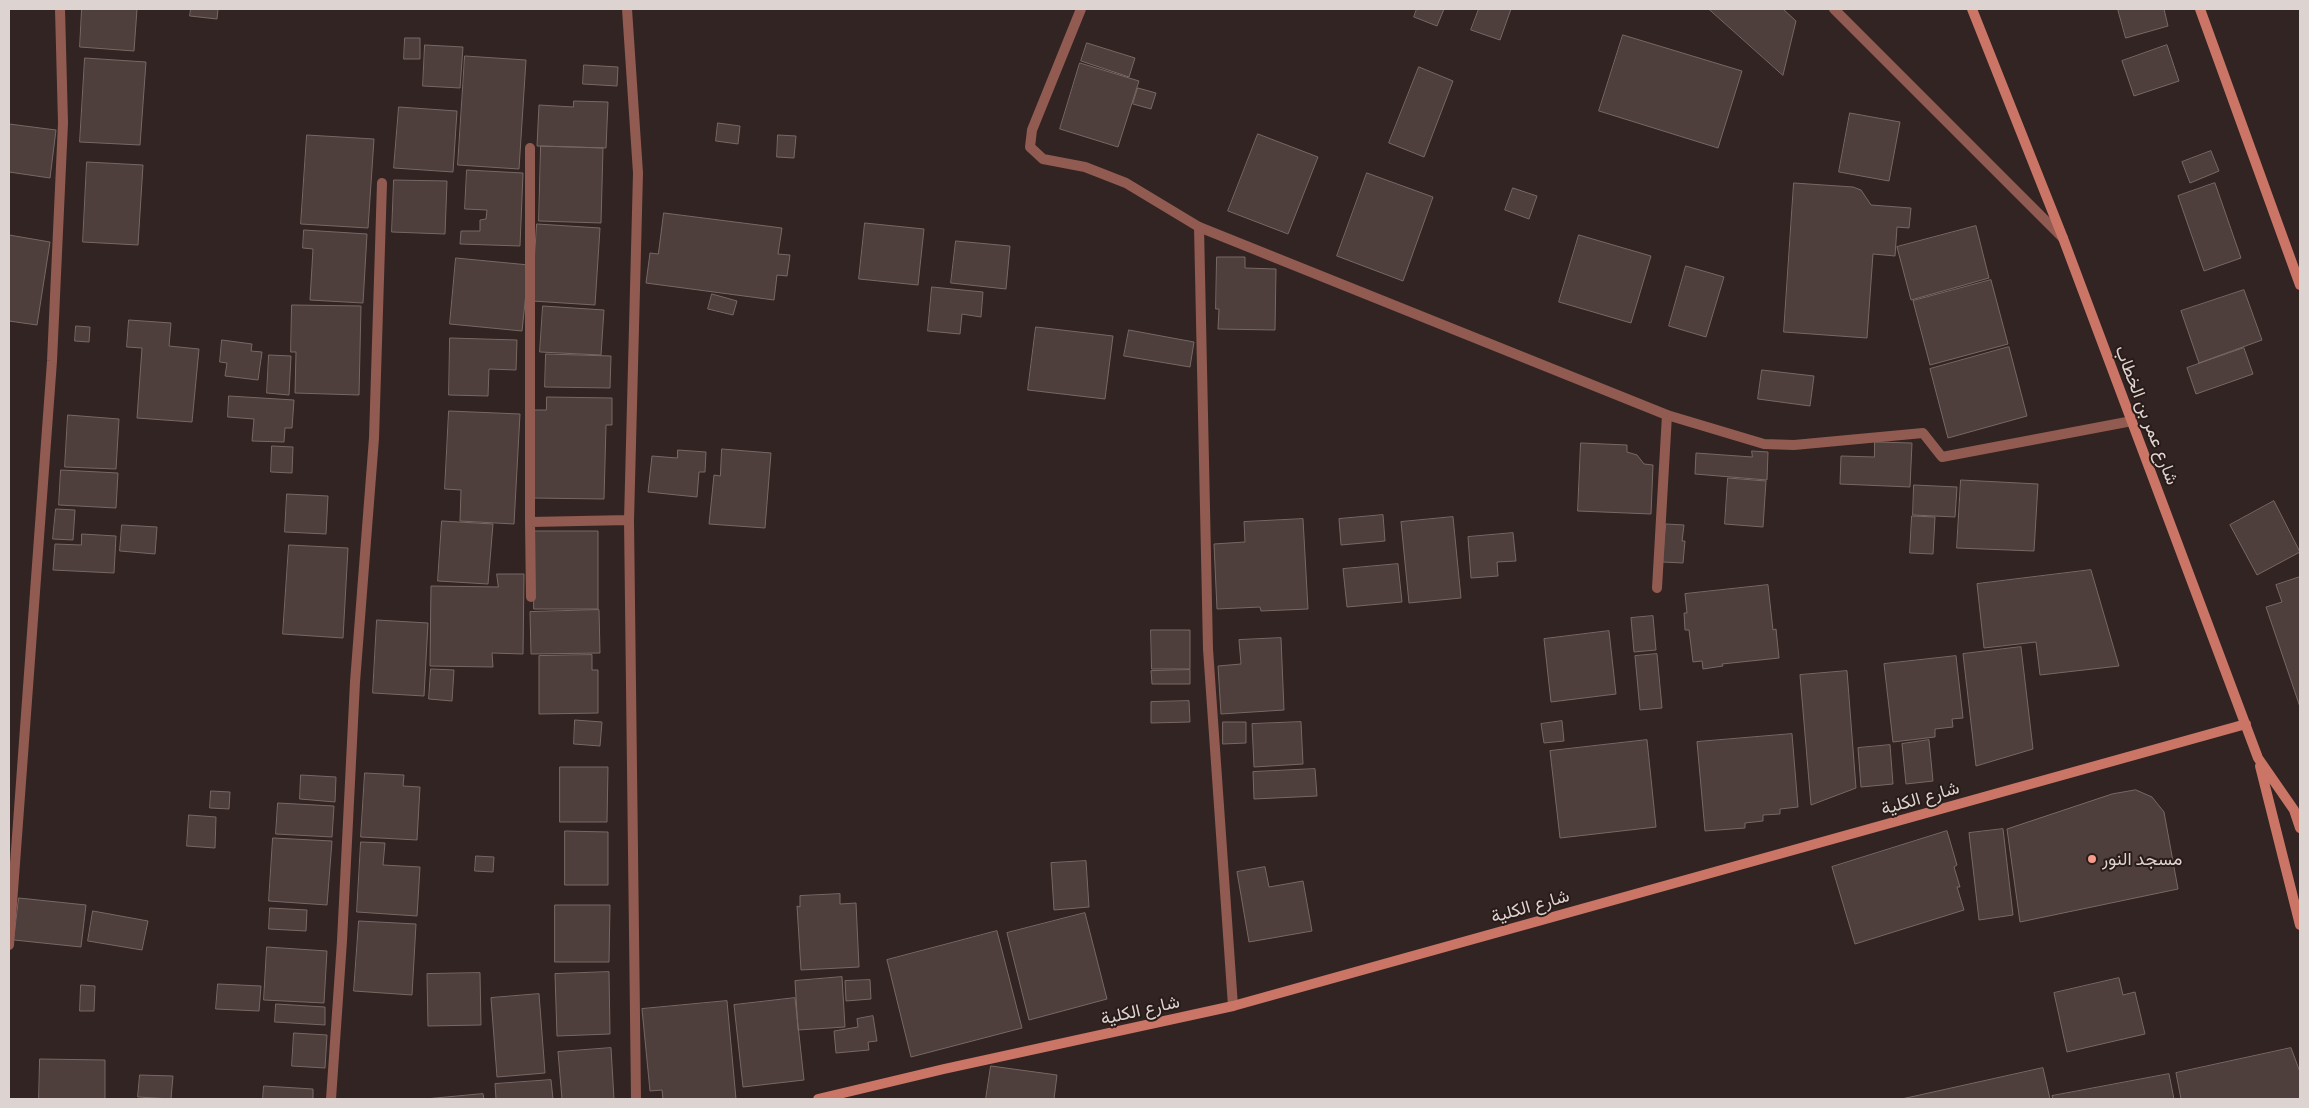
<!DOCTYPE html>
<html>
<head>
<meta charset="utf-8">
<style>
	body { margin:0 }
	#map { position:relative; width:2309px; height:1108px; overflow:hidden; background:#322422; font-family:"Exo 2",sans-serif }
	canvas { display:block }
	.frame { position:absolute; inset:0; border:10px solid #ddd4d2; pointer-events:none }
</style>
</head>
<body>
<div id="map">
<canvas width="2309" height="1108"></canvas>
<div class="frame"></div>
</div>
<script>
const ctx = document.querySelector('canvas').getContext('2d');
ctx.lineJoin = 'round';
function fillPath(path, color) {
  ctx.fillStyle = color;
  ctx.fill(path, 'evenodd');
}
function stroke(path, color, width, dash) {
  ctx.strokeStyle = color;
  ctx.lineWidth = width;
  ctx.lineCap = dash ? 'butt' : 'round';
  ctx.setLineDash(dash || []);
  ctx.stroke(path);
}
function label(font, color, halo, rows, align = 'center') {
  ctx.font = font + ' "Exo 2",Vazirmatn,sans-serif';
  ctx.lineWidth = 4;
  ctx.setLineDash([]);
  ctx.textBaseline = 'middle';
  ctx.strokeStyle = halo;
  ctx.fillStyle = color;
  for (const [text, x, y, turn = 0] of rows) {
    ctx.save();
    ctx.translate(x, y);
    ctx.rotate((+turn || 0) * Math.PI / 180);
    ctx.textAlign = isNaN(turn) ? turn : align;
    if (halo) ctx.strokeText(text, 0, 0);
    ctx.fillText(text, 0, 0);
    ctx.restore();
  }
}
const building = new Path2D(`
	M 82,9 L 137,9 L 134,51 L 80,47 Z
	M 191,9 L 218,9 L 217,19 L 190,16 Z
	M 1417,9 L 1444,9 L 1437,26 L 1414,17 Z
	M 1479,9 L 1511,9 L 1500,40 L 1471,30 Z
	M 1709,9 L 1783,9 L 1796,21 L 1783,75 Z
	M 2118,9 L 2164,9 L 2168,26 L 2126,38 Z
	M 1623,35 L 1742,71 L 1718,148 L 1599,111 Z
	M 405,38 L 420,38 L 420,59 L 404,59 Z
	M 1087,43 L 1135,58 L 1129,77 L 1081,61 Z
	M 425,45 L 463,47 L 460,88 L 423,86 Z
	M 2167,45 L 2179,81 L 2134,96 L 2122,61 Z
	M 465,56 L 526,60 L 519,169 L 458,165 Z
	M 85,58 L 146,62 L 140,145 L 80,142 Z
	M 1080,63 L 1139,81 L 1118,147 L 1060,129 Z
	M 584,65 L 618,67 L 617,86 L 583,84 Z
	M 1419,67 L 1453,81 L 1424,157 L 1389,143 Z
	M 1138,88 L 1156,93 L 1151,109 L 1133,104 Z
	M 574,101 L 608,102 L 606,148 L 537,146 L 539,105 L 573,107 Z
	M 399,107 L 457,111 L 453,172 L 394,168 Z
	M 1850,113 L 1900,122 L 1889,181 L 1839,172 Z
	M 718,123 L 740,126 L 738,144 L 716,141 Z
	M 9,124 L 56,130 L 50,178 L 9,172 Z
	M 1258,134 L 1318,157 L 1288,234 L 1228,211 Z
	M 307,135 L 374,139 L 368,228 L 301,224 Z
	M 778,135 L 796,136 L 794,158 L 777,157 Z
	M 541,146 L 603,148 L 601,223 L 539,221 Z
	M 2211,151 L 2219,171 L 2190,183 L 2182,162 Z
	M 87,162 L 143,165 L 138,245 L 83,242 Z
	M 467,170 L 523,173 L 520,246 L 460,244 L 461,231 L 480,231 L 480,220 L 486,219 L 487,210 L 465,209 Z
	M 1367,173 L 1433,197 L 1403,281 L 1337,256 Z
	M 394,180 L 447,181 L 445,234 L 392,232 Z
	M 1794,183 L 1853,187 L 1861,190 L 1871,205 L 1911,208 L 1909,228 L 1897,227 L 1895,256 L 1873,254 L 1867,338 L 1784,332 Z
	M 2215,183 L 2241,258 L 2204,271 L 2178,196 Z
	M 1513,188 L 1537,196 L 1529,219 L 1505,210 Z
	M 664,213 L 782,228 L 778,254 L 790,255 L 787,276 L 777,275 L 774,300 L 646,283 L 650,253 L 658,254 Z
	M 865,223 L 924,229 L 918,285 L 859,279 Z
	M 537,224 L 600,228 L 595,305 L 532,301 Z
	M 1976,226 L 1989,278 L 1911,300 L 1897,247 Z
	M 304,230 L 367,234 L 363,303 L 310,300 L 313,249 L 303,248 Z
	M 9,235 L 50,242 L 37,325 L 9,321 Z
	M 1579,235 L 1651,256 L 1631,323 L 1559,302 Z
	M 956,241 L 1010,246 L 1006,289 L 951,283 Z
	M 1217,257 L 1245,257 L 1245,268 L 1276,269 L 1275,330 L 1218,329 L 1219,309 L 1216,309 Z
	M 456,258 L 529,265 L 522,331 L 450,324 Z
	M 1686,266 L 1724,277 L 1706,337 L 1669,326 Z
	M 1991,280 L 2008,344 L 1930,365 L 1913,301 Z
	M 932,287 L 983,292 L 981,317 L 962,314 L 960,334 L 928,331 Z
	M 2244,290 L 2262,340 L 2199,363 L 2181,311 Z
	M 712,294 L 737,301 L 733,315 L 708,309 Z
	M 292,305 L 361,306 L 359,395 L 295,393 L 296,352 L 291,352 Z
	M 543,306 L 604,310 L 601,355 L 540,352 Z
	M 129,320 L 171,323 L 169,346 L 199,349 L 192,422 L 137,418 L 142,348 L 127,347 Z
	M 76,326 L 90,327 L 89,342 L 75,341 Z
	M 1036,327 L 1113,336 L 1105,399 L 1028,390 Z
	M 1129,330 L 1194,342 L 1190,367 L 1124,356 Z
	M 450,338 L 517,340 L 516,370 L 489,369 L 488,396 L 449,395 Z
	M 222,340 L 252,344 L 251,351 L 262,352 L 258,380 L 225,376 L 227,363 L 220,362 Z
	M 2009,347 L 2027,416 L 1948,438 L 1930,369 Z
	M 2244,348 L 2253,374 L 2196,394 L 2187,368 Z
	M 546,354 L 611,356 L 610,388 L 545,387 Z
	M 269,355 L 291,356 L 289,395 L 267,393 Z
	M 1762,370 L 1814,376 L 1810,406 L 1758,399 Z
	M 229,396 L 294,400 L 292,428 L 285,428 L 284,442 L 252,441 L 254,419 L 228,417 Z
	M 547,397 L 612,398 L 612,425 L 606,425 L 604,499 L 532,498 L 534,410 L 546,410 Z
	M 449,411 L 520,414 L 514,524 L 460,521 L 461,490 L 445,489 Z
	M 68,415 L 119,419 L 116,469 L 65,467 Z
	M 1875,442 L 1912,443 L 1910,487 L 1840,484 L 1841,456 L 1874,457 Z
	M 1581,443 L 1627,445 L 1627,452 L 1637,455 L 1644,464 L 1653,465 L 1651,514 L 1578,511 Z
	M 272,446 L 293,447 L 292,473 L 271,472 Z
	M 722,449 L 771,453 L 765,528 L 709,524 L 714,475 L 720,476 Z
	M 678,450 L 706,452 L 705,472 L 699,472 L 697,497 L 648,492 L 652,456 L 677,458 Z
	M 1752,451 L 1768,452 L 1767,480 L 1695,474 L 1696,453 L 1752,457 Z
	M 61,470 L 118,473 L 116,508 L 59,505 Z
	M 1728,478 L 1766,481 L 1763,527 L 1725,524 Z
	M 1961,480 L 2038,484 L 2034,551 L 1957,548 Z
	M 1914,485 L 1957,487 L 1955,517 L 1913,515 Z
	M 287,494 L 328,496 L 326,534 L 285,532 Z
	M 2274,501 L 2300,552 L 2257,575 L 2230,525 Z
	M 56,509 L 75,510 L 73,540 L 53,539 Z
	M 1383,515 L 1385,541 L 1341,545 L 1339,519 Z
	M 1912,516 L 1935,517 L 1933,554 L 1910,553 Z
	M 1453,517 L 1461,598 L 1409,603 L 1401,522 Z
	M 1303,519 L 1308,609 L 1261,611 L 1260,607 L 1217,609 L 1214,544 L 1245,542 L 1244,522 Z
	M 442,521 L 493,524 L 488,584 L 438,581 Z
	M 1666,524 L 1684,525 L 1682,541 L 1685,541 L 1683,563 L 1663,562 Z
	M 122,525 L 157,527 L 155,554 L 120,551 Z
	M 534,531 L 598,531 L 598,609 L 534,609 Z
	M 1513,533 L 1516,561 L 1497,562 L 1498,576 L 1471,578 L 1468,537 Z
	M 82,534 L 116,536 L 114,573 L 53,570 L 55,544 L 81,545 Z
	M 289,545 L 348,548 L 343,638 L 283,634 Z
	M 1398,564 L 1402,602 L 1347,607 L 1343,569 Z
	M 2091,570 L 2119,666 L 2040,675 L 2036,642 L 1984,648 L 1977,584 Z
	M 497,574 L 524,574 L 523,654 L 492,653 L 493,667 L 430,666 L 431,586 L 498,587 Z
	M 2300,577 L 2300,707 L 2266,607 L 2282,602 L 2276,585 Z
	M 1768,585 L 1773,630 L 1776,629 L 1779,658 L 1722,664 L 1723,666 L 1703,669 L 1702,661 L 1693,662 L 1689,630 L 1685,630 L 1684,613 L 1687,613 L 1685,594 Z
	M 599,610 L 600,653 L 531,654 L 530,612 Z
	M 1653,616 L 1656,650 L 1634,652 L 1631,618 Z
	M 377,620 L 428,623 L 424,696 L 373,693 Z
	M 1151,630 L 1190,630 L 1190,669 L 1152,669 Z
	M 1609,631 L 1616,694 L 1551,702 L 1544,639 Z
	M 1281,638 L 1284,710 L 1221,714 L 1218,666 L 1241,664 L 1239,640 Z
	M 2021,647 L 2033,749 L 1976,766 L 1963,654 Z
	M 1657,654 L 1662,708 L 1640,710 L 1635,656 Z
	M 592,655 L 592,670 L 598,670 L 598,713 L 539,714 L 539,656 Z
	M 1956,656 L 1963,718 L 1952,719 L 1953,727 L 1935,729 L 1935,737 L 1893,742 L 1884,664 Z
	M 431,669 L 454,670 L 452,701 L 429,699 Z
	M 1190,670 L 1190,684 L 1152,684 L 1151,671 Z
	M 1847,671 L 1856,788 L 1811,805 L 1800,675 Z
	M 1189,701 L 1190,722 L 1151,723 L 1151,702 Z
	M 575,720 L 602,722 L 600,746 L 574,744 Z
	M 1562,721 L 1564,741 L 1544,743 L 1541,724 Z
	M 1223,722 L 1246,722 L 1246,743 L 1223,744 Z
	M 1301,722 L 1303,764 L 1254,767 L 1252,724 Z
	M 1792,734 L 1798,807 L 1780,809 L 1780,814 L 1763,815 L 1763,821 L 1745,823 L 1745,828 L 1705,831 L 1697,742 Z
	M 1647,740 L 1656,827 L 1560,838 L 1550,751 Z
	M 1929,740 L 1933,781 L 1906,784 L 1902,744 Z
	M 1890,745 L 1893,784 L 1861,787 L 1858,748 Z
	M 560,767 L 608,767 L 607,822 L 560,822 Z
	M 1315,769 L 1317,796 L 1254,799 L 1253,772 Z
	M 365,773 L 404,775 L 403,786 L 420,787 L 417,840 L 361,837 Z
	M 301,775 L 336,777 L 335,802 L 300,799 Z
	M 2136,790 L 2152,797 L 2164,812 L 2178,889 L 2020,922 L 2007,829 L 2112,794 Z
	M 211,791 L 230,792 L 229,809 L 210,808 Z
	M 278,803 L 334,806 L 332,837 L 276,834 Z
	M 189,815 L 216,817 L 215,848 L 187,846 Z
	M 2003,829 L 2013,915 L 1979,920 L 1969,833 Z
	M 565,831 L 608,832 L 608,885 L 565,885 Z
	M 1947,831 L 1957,865 L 1954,867 L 1960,887 L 1957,887 L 1964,910 L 1855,944 L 1832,867 Z
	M 273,838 L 332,841 L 327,905 L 269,901 Z
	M 361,842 L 385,843 L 383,865 L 420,867 L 417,916 L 357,912 Z
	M 476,856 L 494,857 L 493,872 L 475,871 Z
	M 1086,861 L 1089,907 L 1054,910 L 1051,863 Z
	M 1265,867 L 1269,887 L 1303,881 L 1312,931 L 1249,942 L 1237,872 Z
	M 840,894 L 840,904 L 856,903 L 859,967 L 801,970 L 797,906 L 800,907 L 800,896 Z
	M 19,898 L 86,905 L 81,947 L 14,940 Z
	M 555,905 L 610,905 L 609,962 L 555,962 Z
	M 270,908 L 307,910 L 306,931 L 269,929 Z
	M 93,911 L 148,921 L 142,950 L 88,941 Z
	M 1085,913 L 1107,999 L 1029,1020 L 1007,933 Z
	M 359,921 L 416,924 L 412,995 L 354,991 Z
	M 997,931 L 1022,1028 L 911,1057 L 887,960 Z
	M 267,947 L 327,951 L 324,1003 L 264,1000 Z
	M 609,972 L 610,1034 L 557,1036 L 555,974 Z
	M 480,973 L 481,1025 L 428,1026 L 427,974 Z
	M 842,977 L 845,1027 L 798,1030 L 795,981 Z
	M 2119,978 L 2123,995 L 2135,992 L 2145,1034 L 2067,1052 L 2054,993 Z
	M 870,980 L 871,999 L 846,1001 L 845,981 Z
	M 218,984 L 261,986 L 259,1011 L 216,1009 Z
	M 81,985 L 95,986 L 94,1011 L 80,1011 Z
	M 539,994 L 545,1073 L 497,1077 L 491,998 Z
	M 795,998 L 804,1080 L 743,1087 L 734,1005 Z
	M 727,1001 L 736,1099 L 663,1099 L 662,1090 L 650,1091 L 642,1009 Z
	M 276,1004 L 325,1007 L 325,1025 L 275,1022 Z
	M 873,1016 L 877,1041 L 868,1042 L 869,1050 L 836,1053 L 834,1031 L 858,1027 L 857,1019 Z
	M 294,1033 L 327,1035 L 325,1068 L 292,1066 Z
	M 611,1048 L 614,1099 L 562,1099 L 558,1052 Z
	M 2291,1048 L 2300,1072 L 2300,1099 L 2181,1099 L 2176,1073 Z
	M 40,1059 L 105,1060 L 105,1099 L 39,1099 Z
	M 991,1066 L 1057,1075 L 1054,1099 L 986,1099 Z
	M 2043,1068 L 2050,1099 L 1902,1099 Z
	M 2169,1074 L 2174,1099 L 2053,1099 L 2052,1096 Z
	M 140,1075 L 173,1076 L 171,1099 L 138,1097 Z
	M 551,1080 L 553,1099 L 496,1099 L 495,1084 Z
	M 264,1086 L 313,1089 L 313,1099 L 263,1099 Z
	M 483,1094 L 484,1099 L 425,1099 Z`);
fillPath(building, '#4e3f3c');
stroke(building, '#786864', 1);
stroke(new Path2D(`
	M 1199,227 L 1208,649 L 1233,1006
	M 1657,588 L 1667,415`), '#915b51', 10);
stroke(new Path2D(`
	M 627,9 L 638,173 L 629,520 L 636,1099
	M 1081,9 L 1032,130 L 1030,147 L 1043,159 L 1085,167 L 1126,183 L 1199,227 L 1667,415 L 1764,444 L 1794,445 L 1923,433 L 1942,457 L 2132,421
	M 1834,9 L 2063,238
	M 530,148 L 530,522
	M 531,597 L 530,522 L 629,520
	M 9,945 L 52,361 L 63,123 L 60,9
	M 331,1099 L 342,941 L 355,682 L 374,438 L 382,183`), '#915b51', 10);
stroke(new Path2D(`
	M 1972,9 L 2063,238 L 2258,758 L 2294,810 L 2300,828
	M 2200,9 L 2300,285
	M 2260,766 L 2300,925
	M 818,1099 L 944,1069 L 1233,1006 L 2246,724`), '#cb7566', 10);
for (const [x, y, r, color] of [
	[2092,859,5,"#f49d8d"]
]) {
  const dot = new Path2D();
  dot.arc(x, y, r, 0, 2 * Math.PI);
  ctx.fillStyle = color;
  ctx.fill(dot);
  stroke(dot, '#281b18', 2);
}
label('18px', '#ddd4d2', '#281b18', [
	["شارع عمر بن الخطاب",2147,415,69],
	["شارع الكلية",1920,798,-16],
	["شارع الكلية",1530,906,-16],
	["شارع الكلية",1140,1010,-13]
]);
label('18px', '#ddd4d2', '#281b18', [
	["مسجد النور",2102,859]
], 'left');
</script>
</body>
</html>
